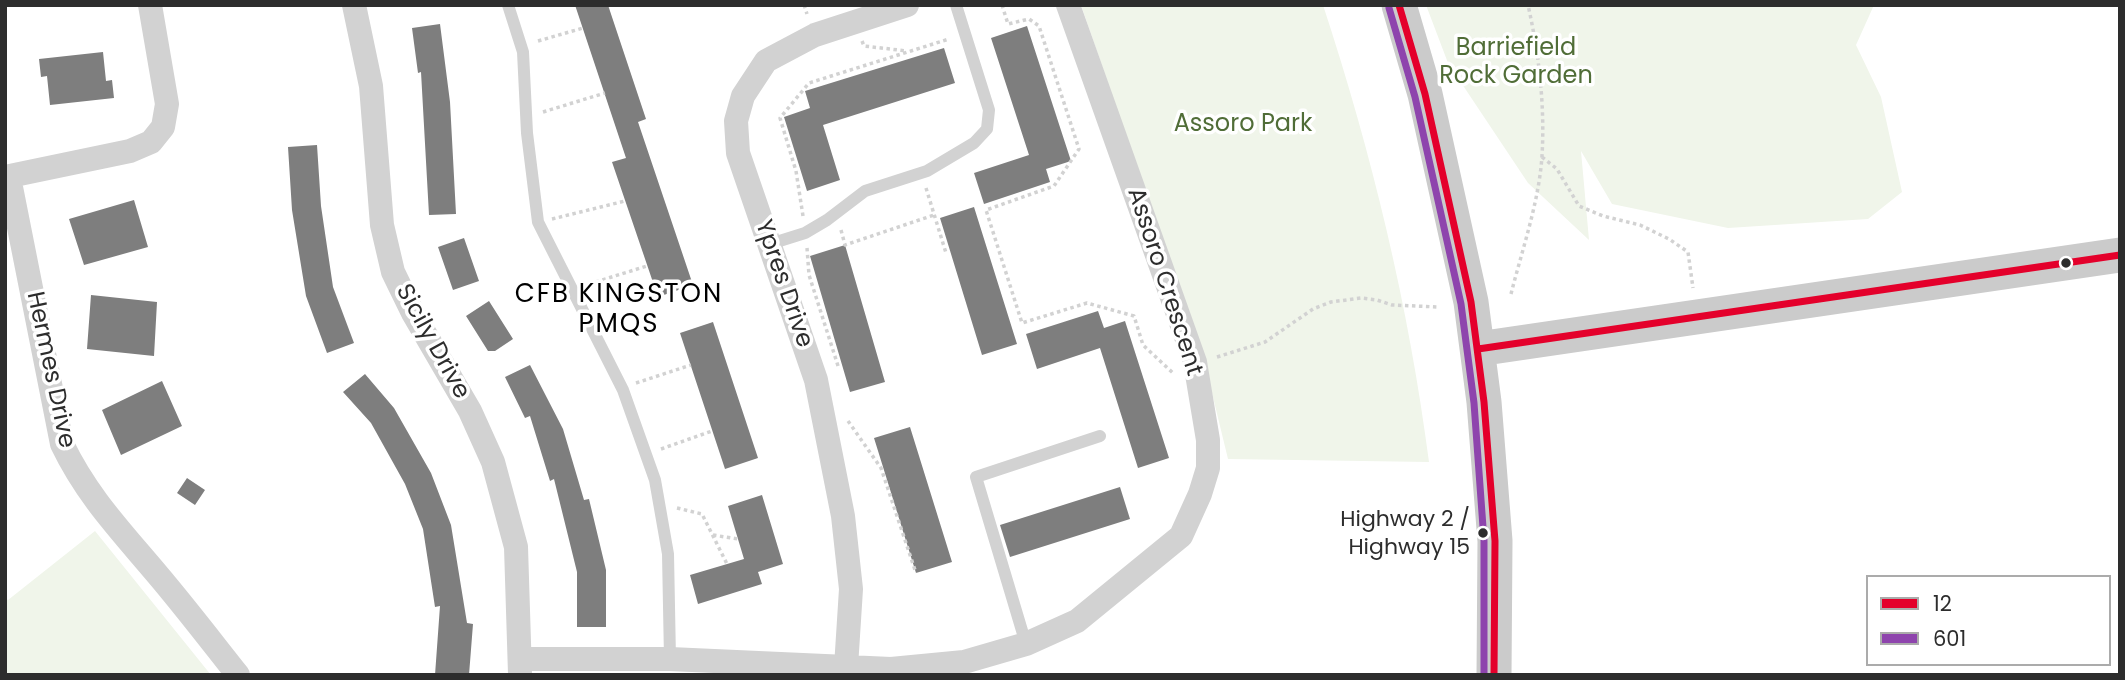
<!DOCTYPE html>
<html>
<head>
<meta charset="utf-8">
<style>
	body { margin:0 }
	#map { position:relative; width:2125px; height:680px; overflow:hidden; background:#fff; font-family:Poppins,sans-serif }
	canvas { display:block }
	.frame { position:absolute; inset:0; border:7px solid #2d2d2d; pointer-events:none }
	.legend { position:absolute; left:1866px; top:575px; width:245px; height:91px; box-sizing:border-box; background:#fff; border:2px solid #ababab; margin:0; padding:9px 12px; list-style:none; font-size:21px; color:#2d2d2d }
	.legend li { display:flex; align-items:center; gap:14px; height:35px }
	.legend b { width:35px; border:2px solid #ababab }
</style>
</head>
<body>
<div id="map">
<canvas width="2125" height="680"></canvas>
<div class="frame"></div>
<ul class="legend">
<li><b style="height:9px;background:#e4002b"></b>12</li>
<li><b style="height:9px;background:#8e44ad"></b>601</li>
</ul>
</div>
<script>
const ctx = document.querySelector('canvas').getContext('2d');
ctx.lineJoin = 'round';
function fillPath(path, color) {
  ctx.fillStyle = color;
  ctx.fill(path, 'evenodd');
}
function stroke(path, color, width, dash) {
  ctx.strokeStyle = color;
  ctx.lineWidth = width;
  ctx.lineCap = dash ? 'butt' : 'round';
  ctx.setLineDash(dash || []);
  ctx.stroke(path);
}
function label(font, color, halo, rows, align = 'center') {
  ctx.font = font + ' Poppins,sans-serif';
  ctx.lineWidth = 7;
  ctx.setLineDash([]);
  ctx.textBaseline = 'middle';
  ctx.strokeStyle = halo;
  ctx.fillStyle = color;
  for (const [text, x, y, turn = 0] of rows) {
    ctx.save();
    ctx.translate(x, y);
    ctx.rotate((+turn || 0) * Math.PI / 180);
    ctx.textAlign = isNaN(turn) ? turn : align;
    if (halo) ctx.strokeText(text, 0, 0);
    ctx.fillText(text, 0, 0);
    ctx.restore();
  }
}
fillPath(new Path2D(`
	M 1081,5 L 1323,5 C 1372,154 1409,307 1429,462 L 1228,459 L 1204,360 Z
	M 1426,5 L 1874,5 L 1856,45 L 1881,97 L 1902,192 L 1868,219 L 1728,228 L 1612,204 L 1581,151 L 1589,240 L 1528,183 L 1448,63 Z
	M 95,531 L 211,675 L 5,675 L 5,598 L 8,600 Z`), '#f0f5ea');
fillPath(new Path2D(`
	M 575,5 L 608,5 L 646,119 L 638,122 L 693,285 L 658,297 L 612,162 L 626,158 Z
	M 440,24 L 450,102 L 456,214 L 429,215 L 421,72 L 418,73 L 412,28 Z
	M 1027,26 L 1071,161 L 1046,169 L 1050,182 L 984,204 L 974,173 L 1029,155 L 991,38 Z
	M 944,48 L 955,83 L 823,125 L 840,180 L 807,191 L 784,117 L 810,108 L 805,91 Z
	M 103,52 L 106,81 L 112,80 L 114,98 L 50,105 L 47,76 L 41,77 L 39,59 Z
	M 317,145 L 321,206 L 333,287 L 354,343 L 327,353 L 306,296 L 292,210 L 288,147 Z
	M 134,200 L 148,247 L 84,265 L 69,219 Z
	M 974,207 L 1017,344 L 982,355 L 940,218 Z
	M 464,238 L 479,281 L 453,290 L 438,247 Z
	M 845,245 L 885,382 L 850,392 L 810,256 Z
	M 91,295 L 157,302 L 154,356 L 87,349 Z
	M 489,301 L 513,339 L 495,351 L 488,351 L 466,316 Z
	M 1098,311 L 1104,328 L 1125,321 L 1169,458 L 1138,468 L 1100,348 L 1037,369 L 1026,334 Z
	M 713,322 L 758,458 L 725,469 L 680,333 Z
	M 530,365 L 563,429 L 584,500 L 589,499 L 606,570 L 606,627 L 577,627 L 577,572 L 554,479 L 550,481 L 530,416 L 525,418 L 505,377 Z
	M 365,374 L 394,408 L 431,473 L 451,525 L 467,623 L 473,624 L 469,675 L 435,675 L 440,606 L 435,607 L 423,529 L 405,484 L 371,423 L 343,392 Z
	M 162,381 L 182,426 L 121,455 L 102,410 Z
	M 910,427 L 952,562 L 916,573 L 874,438 Z
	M 187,478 L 205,490 L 195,505 L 177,493 Z
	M 1120,487 L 1130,519 L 1010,557 L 1000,525 Z
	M 762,495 L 783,564 L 758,572 L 762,584 L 698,604 L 690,575 L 744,559 L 728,506 Z`), '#7e7e7e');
stroke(new Path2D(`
	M 804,5 L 807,14
	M 1002,5 L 1008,24 L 1029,19 L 1039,26 L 1079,149 L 1054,186 L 986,210 L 1022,323 L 1087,303 L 1134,316 L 1143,345 L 1174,374
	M 538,41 L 583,28
	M 862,41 L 864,46 L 907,51
	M 543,112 L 605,93
	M 1542,157 L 1557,169 L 1579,206 L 1603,216 L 1640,225 L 1669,239 L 1688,252 L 1693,288
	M 926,188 L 946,253
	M 803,216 L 796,171 L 780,118 L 809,83 L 949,39
	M 552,219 L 625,201
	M 841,230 L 845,245 L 934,215
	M 807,248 L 809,275 L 839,369
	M 589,284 L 647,266
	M 1511,294 C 1522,250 1539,202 1542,156 C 1545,106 1539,54 1528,5
	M 1217,357 L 1265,342 L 1313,309 L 1331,302 L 1361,298 L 1377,300 L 1392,305 L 1438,307
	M 636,383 L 691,365
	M 848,421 L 881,468 L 916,573
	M 661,449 L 712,431
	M 677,508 L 702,514 L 727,564
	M 713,535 L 738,539`), '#d2d2d2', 3.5, [3.5, 3.5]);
stroke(new Path2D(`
	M 508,5 L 523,52 L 527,133 L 538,222 L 623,390 L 655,480 L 668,554 L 670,659
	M 770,244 L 805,233 L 827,220 L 865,191 L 927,171 L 974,143 L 987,129 L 989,110 L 956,5
	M 1026,644 L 976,477 L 1100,436`), '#d2d2d2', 12);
stroke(new Path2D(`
	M 354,5 L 371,86 L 382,225 L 393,272 L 413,313 L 470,411 L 493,462 L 516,547 L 520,674
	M 5,177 L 130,151 L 151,142 L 163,127 L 167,104 L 150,5
	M 9,177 L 62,444 C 87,496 120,530 157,574 C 185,607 211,641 238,675
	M 520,659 L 670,659 L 891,669 L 964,662 L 1026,644 L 1077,621 L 1181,536 L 1200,494 L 1208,468 L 1208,440 L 1195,362 L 1068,5
	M 846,667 L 851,589 L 843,516 L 816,380 L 738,153 L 736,121 L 743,96 L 766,61 L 815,35 L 907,5`), '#d2d2d2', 24);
stroke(new Path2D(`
	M 1399,5 L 1425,94 L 1471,302 L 1484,402 L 1495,541 L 1494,675
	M 1478,349 L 2120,255`), '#cbcbcb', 35);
stroke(new Path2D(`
	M 1399,5 L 1425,94 L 1471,302 L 1484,402 L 1495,541 L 1494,675
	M 1478,349 L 2120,255`), '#e4002b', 7);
stroke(new Path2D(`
	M 1389,8 L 1415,97 L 1461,304 L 1474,403 L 1484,541 L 1484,675`), '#8e44ad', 7);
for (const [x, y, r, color] of [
	[2066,263,6,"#2d2d2d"],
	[1483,533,6,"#2d2d2d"]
]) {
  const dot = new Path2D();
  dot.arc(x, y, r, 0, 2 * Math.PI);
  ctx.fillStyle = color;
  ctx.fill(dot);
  stroke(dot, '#fff', 2.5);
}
label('22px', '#2d2d2d', '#fff', [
	["Highway 2 /",1470,520],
	["Highway 15",1470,548]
], 'right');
label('24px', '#506d37', '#fff', [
	["Barriefield",1516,49],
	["Rock Garden",1516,77],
	["Assoro Park",1243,125]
]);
label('24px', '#2d2d2d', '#fff', [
	["Assoro Crescent",1164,282,72],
	["Ypres Drive",783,284,71],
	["Sicily Drive",432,342,61],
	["Hermes Drive",50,370,78]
]);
ctx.letterSpacing = '2px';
label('26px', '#000', '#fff', [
	["CFB KINGSTON",619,295],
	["PMQS",619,325]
]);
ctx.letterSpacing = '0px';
</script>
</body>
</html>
